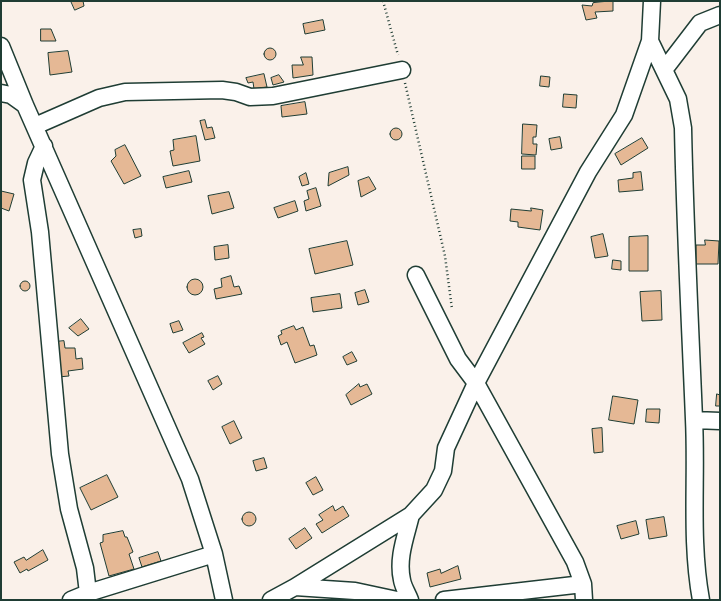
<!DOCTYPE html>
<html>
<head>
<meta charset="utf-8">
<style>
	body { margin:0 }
	#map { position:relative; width:721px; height:601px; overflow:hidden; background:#faf1ea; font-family:Mali,sans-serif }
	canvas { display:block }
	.frame { position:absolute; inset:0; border:2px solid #1f3d34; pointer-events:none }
</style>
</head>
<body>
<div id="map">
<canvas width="721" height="601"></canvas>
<div class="frame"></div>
</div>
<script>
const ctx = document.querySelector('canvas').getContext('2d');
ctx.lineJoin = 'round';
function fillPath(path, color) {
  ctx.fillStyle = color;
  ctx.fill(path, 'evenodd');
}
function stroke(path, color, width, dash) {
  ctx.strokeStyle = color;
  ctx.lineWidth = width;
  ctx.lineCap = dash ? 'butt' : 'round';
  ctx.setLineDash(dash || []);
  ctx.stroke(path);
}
const building = new Path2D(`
	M 71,1 L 83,1 L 84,6 L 75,10 Z
	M 613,1 L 613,11 L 595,12 L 597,18 L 586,20 L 582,5 L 592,6 L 593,3 Z
	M 323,20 L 325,30 L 305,34 L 303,24 Z
	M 41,29 L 51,29 L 56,41 L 41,41 Z
	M264 54a6 6 0 1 1 12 0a6 6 0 1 1-12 0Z
	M 68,51 L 72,72 L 50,75 L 48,53 Z
	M 301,57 L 312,57 L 313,75 L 293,78 L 292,65 L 303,65 Z
	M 264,74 L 267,87 L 254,89 L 253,82 L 248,83 L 246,78 Z
	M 279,75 L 284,82 L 273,85 L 271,78 Z
	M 541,76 L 550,77 L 549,87 L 540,86 Z
	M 564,94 L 577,95 L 576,108 L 563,107 Z
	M 305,102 L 307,114 L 282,117 L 281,106 Z
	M 205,120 L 207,128 L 212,127 L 215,138 L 205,140 L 200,121 Z
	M 523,124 L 537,125 L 536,137 L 533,137 L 533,144 L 537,144 L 536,155 L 522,154 Z
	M390 134a6 6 0 1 1 12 0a6 6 0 1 1-12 0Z
	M 196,136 L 200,161 L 173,166 L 170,151 L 174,150 L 173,140 Z
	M 560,137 L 562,148 L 551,150 L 549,139 Z
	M 642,138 L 648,148 L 621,165 L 615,154 Z
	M 125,145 L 141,176 L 124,184 L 111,161 L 116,156 L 115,150 Z
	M 522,156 L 535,156 L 535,169 L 522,169 Z
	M 348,167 L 349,175 L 328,186 L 329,173 Z
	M 189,171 L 192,182 L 166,188 L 163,177 Z
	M 641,172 L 643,190 L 619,192 L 618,180 L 633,178 L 633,173 Z
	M 306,173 L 309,184 L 302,186 L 299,177 Z
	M 369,177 L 376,189 L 361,197 L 358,181 Z
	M 316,188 L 321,206 L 306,211 L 304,201 L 309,199 L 307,191 Z
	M 1,191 L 14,194 L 9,211 L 1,208 Z
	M 229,192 L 234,208 L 212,214 L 208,196 Z
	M 295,201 L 298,211 L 278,218 L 274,208 Z
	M 531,208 L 543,210 L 540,230 L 518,227 L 518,222 L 510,221 L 511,209 L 531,211 Z
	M 141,229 L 142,236 L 135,238 L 133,230 Z
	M 603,234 L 608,256 L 595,258 L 591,237 Z
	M 648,236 L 648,271 L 629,271 L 629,237 Z
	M 705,240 L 719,241 L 718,264 L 696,264 L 696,245 L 705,245 Z
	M 347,241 L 353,265 L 315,274 L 309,249 Z
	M 228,245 L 229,258 L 215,260 L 214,247 Z
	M 613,260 L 621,261 L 621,270 L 612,269 Z
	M 231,276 L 234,287 L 239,286 L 242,294 L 216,299 L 214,289 L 222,287 L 221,279 Z
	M187 287a8 8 0 1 1 16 0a8 8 0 1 1-16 0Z
	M20 286a5 5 0 1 1 10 0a5 5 0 1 1-10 0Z
	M 365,290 L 369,302 L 358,305 L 355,293 Z
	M 661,291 L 662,320 L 642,321 L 640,292 Z
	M 340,294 L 342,308 L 313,312 L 311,298 Z
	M 81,319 L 89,329 L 78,336 L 69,328 Z
	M 179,321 L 183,330 L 173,333 L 170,324 Z
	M 294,326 L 296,330 L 303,327 L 310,346 L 314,345 L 317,355 L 295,363 L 287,342 L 281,345 L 278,336 L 282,334 L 281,331 Z
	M 202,333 L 204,337 L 201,338 L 205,344 L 189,353 L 183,343 Z
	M 64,341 L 65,348 L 75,348 L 76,359 L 82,358 L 83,369 L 68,371 L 69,376 L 58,377 L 55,342 Z
	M 352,352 L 357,361 L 347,365 L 343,357 Z
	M 218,376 L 222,384 L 213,390 L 208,381 Z
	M 359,384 L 360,387 L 367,384 L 372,394 L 351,405 L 346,395 Z
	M 717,394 L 720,395 L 720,406 L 716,406 Z
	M 613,396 L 638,400 L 634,424 L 609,420 Z
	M 647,409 L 660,409 L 659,423 L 646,422 Z
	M 234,421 L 242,438 L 230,444 L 222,427 Z
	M 602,428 L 603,452 L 594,453 L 592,429 Z
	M 264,458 L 267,468 L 256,471 L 253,461 Z
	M 107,475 L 118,497 L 91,510 L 80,488 Z
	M 316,477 L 323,490 L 313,495 L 306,483 Z
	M 333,506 L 335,511 L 343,506 L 349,516 L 322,533 L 316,524 L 323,520 L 319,515 Z
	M242 519a7 7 0 1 1 14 0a7 7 0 1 1-14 0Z
	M 664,517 L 667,536 L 649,539 L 646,520 Z
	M 636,521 L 639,534 L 621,539 L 617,526 Z
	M 305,528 L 312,538 L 296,549 L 289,539 Z
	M 123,531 L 125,537 L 127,537 L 133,552 L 129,554 L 134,569 L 109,576 L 100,543 L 103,542 L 103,535 Z
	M 43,550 L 48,560 L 28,571 L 27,569 L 20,573 L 14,562 L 24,557 L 26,560 Z
	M 158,552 L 161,561 L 142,567 L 139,558 Z
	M 458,566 L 461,579 L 430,587 L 427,573 L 440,569 L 441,573 Z`);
fillPath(building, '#e5b895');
stroke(building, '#1f3d34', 1);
const minor = new Path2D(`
	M 652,1 L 650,41 L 678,99 L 683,128 C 685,225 690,322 694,419 C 697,479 690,540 701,600
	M 1,46 L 25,105 L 190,479 L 214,554 L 224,600
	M 664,70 L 700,23 L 720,15
	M 1,93 L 11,95 L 25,105
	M 35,126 L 99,98 L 125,92 L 222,90 L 236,92 L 250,97 L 273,96 L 402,70
	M 44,146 L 36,163 L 32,180 L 40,232 L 60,454 L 69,509 L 85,568 L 88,593
	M 416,275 L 458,359 L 476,383 L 575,562 L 583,584 L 584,600
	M 694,420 L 720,421
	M 295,587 L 355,591 L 397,600
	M 71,600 L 88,593 L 214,554
	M 271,600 L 295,587 L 411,515 L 434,490 L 443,471 L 446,448 L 476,383 L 588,172 L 624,115 L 650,41
	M 410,600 C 408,594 403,587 402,580 C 397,558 406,536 411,515
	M 444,600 L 583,584`);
stroke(minor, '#1f3d34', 19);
stroke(new Path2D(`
	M 383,1 L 398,55
	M 405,83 L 445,256 L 452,309`), '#1f3d34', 2.5, [1, 3]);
stroke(minor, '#fff', 16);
</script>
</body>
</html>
